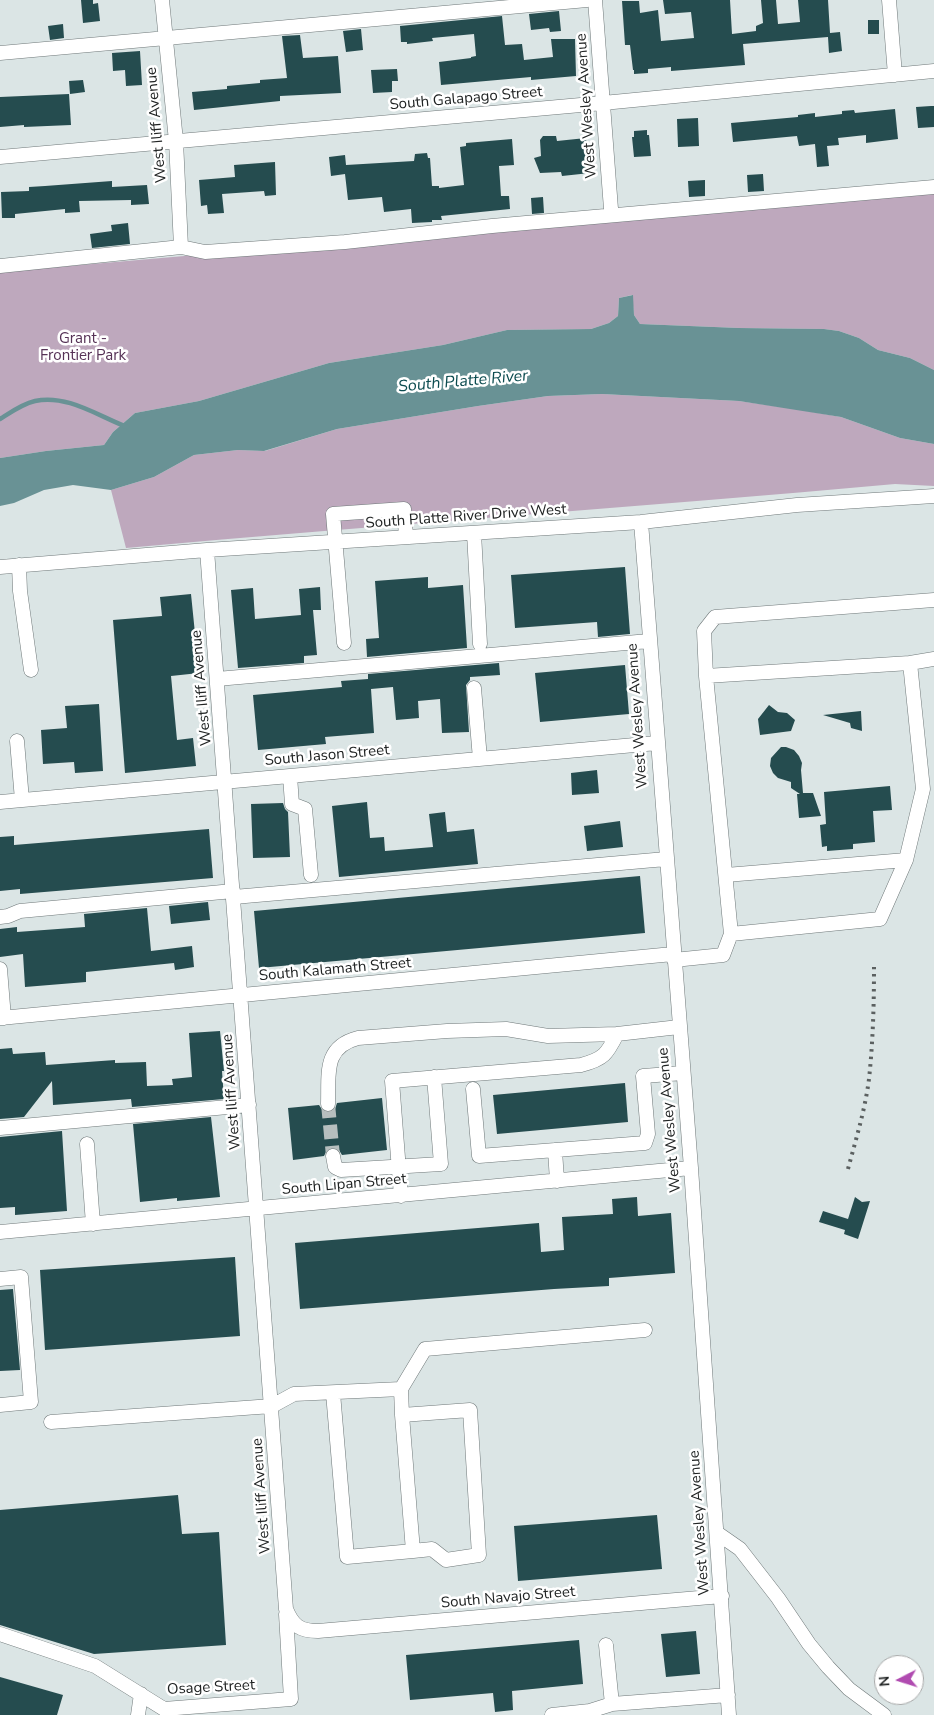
<!DOCTYPE html>
<html>
<head>
<meta charset="utf-8">
<style>
	body { margin:0 }
	#map { position:relative; width:934px; height:1715px; overflow:hidden; background:#dbe5e5; font-family:"Nunito Sans",sans-serif }
	canvas { display:block }
	.north { position:absolute; left:874px; top:1655px; width:50px; height:50px; box-sizing:border-box; background:#fff; border:1px solid #a6a7a7; border-radius:50%; rotate:265deg; font-size:14px; font-weight:700; line-height:20px; text-align:center; color:#202323 }
	.north::after { content:''; display:block; margin:auto; width:18px; height:22px; background:#b04bb0; clip-path:polygon(50% 0,100% 100%,50% 72%,0 100%) }
</style>
</head>
<body>
<div id="map">
<canvas width="934" height="1715"></canvas>
<div class="north">N</div>
</div>
<script>
const ctx = document.querySelector('canvas').getContext('2d');
ctx.lineJoin = 'round';
function fillPath(path, color) {
  ctx.fillStyle = color;
  ctx.fill(path, 'evenodd');
}
function stroke(path, color, width, dash) {
  ctx.strokeStyle = color;
  ctx.lineWidth = width;
  ctx.lineCap = dash ? 'butt' : 'round';
  ctx.setLineDash(dash || []);
  ctx.stroke(path);
}
function label(font, color, halo, rows, align = 'center') {
  ctx.font = font + ' "Nunito Sans",sans-serif';
  ctx.lineWidth = 5;
  ctx.setLineDash([]);
  ctx.textBaseline = 'middle';
  ctx.strokeStyle = halo;
  ctx.fillStyle = color;
  for (const [text, x, y, turn = 0] of rows) {
    ctx.save();
    ctx.translate(x, y);
    ctx.rotate((+turn || 0) * Math.PI / 180);
    ctx.textAlign = isNaN(turn) ? turn : align;
    if (halo) ctx.strokeText(text, 0, 0);
    ctx.fillText(text, 0, 0);
    ctx.restore();
  }
}
fillPath(new Path2D(`
	M 934,191 L 934,370 L 910,358 L 878,350 L 859,338 L 839,331 L 824,329 L 739,328 L 640,324 L 634,315 L 632,295 L 619,298 L 618,316 L 609,323 L 591,329 L 507,330 L 443,345 L 329,363 L 199,401 L 135,413 L 113,432 L 104,445 L 46,451 L 0,458 L 0,272 Z
	M 602,394 L 739,401 L 796,409 L 841,417 L 900,438 L 934,444 L 934,486 L 895,484 C 639,507 382,525 126,548 L 111,490 L 154,477 L 194,455 L 238,450 L 265,451 L 337,429 L 478,406 L 548,396 Z`), '#bea8bd');
fillPath(new Path2D(`
	M 633,295 L 634,315 L 640,324 L 739,328 L 824,329 L 839,331 L 859,338 L 878,350 L 910,358 L 934,370 L 934,444 L 900,438 L 841,417 L 739,401 L 602,394 L 548,396 L 478,406 L 337,429 L 264,451 L 238,450 L 194,455 L 154,477 L 111,490 L 73,485 L 44,490 L 14,503 L 0,506 L 0,458 L 46,451 L 104,445 L 113,432 L 135,413 L 199,401 L 329,363 L 443,345 L 507,330 L 591,329 L 609,323 L 618,316 L 619,298 Z`), '#699295');
stroke(new Path2D(`
	M 0,419 C 11,412 22,404 35,401 C 67,394 98,416 127,427`), '#699295', 4.5);
fillPath(new Path2D(`
	M 81,0 L 93,0 L 93,4 L 98,3 L 100,21 L 83,23 Z
	M 663,0 L 730,0 L 732,34 L 756,31 L 756,26 L 763,23 L 761,0 L 776,0 L 778,24 L 800,22 L 798,0 L 828,0 L 830,33 L 840,32 L 842,51 L 829,53 L 828,37 L 743,44 L 745,65 L 671,71 L 671,67 L 648,69 L 648,73 L 634,74 L 634,70 L 633,70 L 630,45 L 625,45 L 622,1 L 639,1 L 640,13 L 658,10 L 661,41 L 694,38 L 691,12 L 665,14 Z
	M 559,11 L 561,31 L 550,32 L 549,28 L 531,30 L 529,14 Z
	M 502,16 L 505,45 L 522,44 L 524,60 L 553,57 L 551,39 L 575,39 L 576,76 L 531,80 L 531,77 L 441,85 L 439,62 L 471,58 L 471,57 L 476,56 L 474,34 L 432,38 L 433,41 L 407,44 L 407,42 L 401,42 L 400,26 Z
	M 868,20 L 879,20 L 879,34 L 868,34 Z
	M 63,24 L 64,38 L 50,40 L 48,26 Z
	M 361,29 L 363,50 L 346,52 L 343,31 Z
	M 300,35 L 303,58 L 338,56 L 341,93 L 280,96 L 280,101 L 194,110 L 192,92 L 227,89 L 227,86 L 260,83 L 260,80 L 287,78 L 282,36 Z
	M 140,51 L 142,85 L 126,86 L 125,70 L 113,71 L 112,53 Z
	M 397,69 L 398,81 L 392,81 L 392,92 L 373,93 L 371,70 Z
	M 83,80 L 85,92 L 70,94 L 69,81 Z
	M 69,94 L 71,125 L 24,127 L 24,125 L 0,127 L 0,97 Z
	M 931,106 L 934,106 L 934,127 L 918,128 L 916,107 Z
	M 895,109 L 898,139 L 866,143 L 866,135 L 838,138 L 839,145 L 827,146 L 829,166 L 817,167 L 815,144 L 799,146 L 797,136 L 733,142 L 731,123 L 798,117 L 798,115 L 815,113 L 815,117 L 842,114 L 842,111 L 854,110 L 855,113 Z
	M 698,118 L 699,146 L 678,147 L 677,119 Z
	M 647,130 L 647,135 L 649,135 L 651,156 L 634,157 L 632,137 L 634,137 L 634,131 Z
	M 543,136 L 556,136 L 557,141 L 586,138 L 590,173 L 562,176 L 561,172 L 540,173 L 534,158 L 541,156 L 540,140 Z
	M 512,139 L 514,165 L 499,166 L 501,196 L 509,196 L 510,209 L 441,216 L 442,220 L 432,220 L 432,222 L 412,223 L 411,209 L 384,212 L 382,197 L 348,200 L 345,174 L 331,176 L 329,157 L 345,155 L 346,165 L 414,161 L 415,154 L 427,153 L 428,158 L 430,158 L 432,186 L 439,186 L 439,188 L 464,185 L 460,147 L 466,146 L 466,143 Z
	M 275,162 L 276,195 L 265,196 L 264,191 L 222,194 L 224,213 L 208,214 L 207,205 L 201,206 L 199,180 L 235,177 L 234,165 Z
	M 763,174 L 764,191 L 748,192 L 747,175 Z
	M 705,180 L 705,196 L 689,197 L 688,181 Z
	M 112,181 L 112,187 L 147,185 L 149,204 L 131,205 L 131,200 L 79,201 L 80,212 L 65,213 L 65,209 L 15,214 L 15,218 L 2,218 L 1,192 L 29,191 L 29,187 L 45,186 Z
	M 543,197 L 544,213 L 532,214 L 531,198 Z
	M 128,223 L 130,244 L 92,248 L 90,234 L 112,231 L 111,225 Z
	M 625,567 L 630,634 L 598,637 L 597,622 L 515,628 L 511,575 Z
	M 428,577 L 428,588 L 463,585 L 467,648 L 367,657 L 366,639 L 379,638 L 375,581 Z
	M 320,587 L 321,610 L 313,610 L 317,655 L 304,656 L 304,663 L 238,668 L 231,590 L 253,588 L 255,619 L 301,615 L 299,589 Z
	M 191,594 L 199,673 L 171,676 L 177,740 L 193,738 L 196,766 L 125,773 L 113,620 L 162,616 L 160,597 Z
	M 499,663 L 500,675 L 470,677 L 470,680 L 466,685 L 469,732 L 442,733 L 440,699 L 418,701 L 419,718 L 396,720 L 393,687 L 371,689 L 374,733 L 325,737 L 326,744 L 258,750 L 253,695 L 342,687 L 341,681 L 368,679 L 368,674 Z
	M 625,665 L 629,714 L 540,722 L 535,673 Z
	M 99,704 L 103,771 L 75,773 L 74,762 L 43,764 L 41,730 L 67,728 L 65,706 Z
	M 769,705 L 778,712 L 787,713 L 795,720 L 791,731 L 760,735 L 758,719 Z
	M 861,711 L 862,731 L 851,728 L 850,723 L 823,715 Z
	M 781,747 L 786,747 L 794,750 L 799,756 L 802,763 L 801,770 L 803,793 L 813,793 L 821,816 L 799,818 L 797,794 L 800,794 L 791,788 L 791,782 L 778,778 L 773,773 L 770,766 L 771,758 Z
	M 597,770 L 599,793 L 572,795 L 571,773 Z
	M 890,786 L 892,810 L 873,811 L 875,842 L 853,844 L 853,849 L 827,851 L 827,846 L 822,847 L 820,825 L 826,824 L 824,792 Z
	M 367,802 L 370,838 L 384,837 L 385,851 L 433,847 L 429,814 L 445,812 L 447,832 L 474,829 L 478,864 L 339,877 L 332,806 Z
	M 283,803 L 285,809 L 288,812 L 290,857 L 253,858 L 251,804 Z
	M 620,821 L 623,847 L 587,851 L 584,826 Z
	M 209,829 L 213,878 L 20,894 L 20,889 L 0,891 L 0,837 L 14,836 L 14,845 Z
	M 640,876 L 645,933 L 259,968 L 254,911 Z
	M 208,902 L 210,920 L 171,924 L 169,906 Z
	M 147,908 L 151,951 L 192,946 L 194,967 L 175,970 L 174,963 L 86,972 L 86,982 L 25,987 L 23,954 L 0,957 L 0,929 L 17,927 L 17,932 L 85,927 L 84,914 Z
	M 220,1031 L 224,1071 L 222,1071 L 224,1099 L 132,1107 L 131,1099 L 53,1105 L 52,1081 L 24,1117 L 0,1119 L 0,1049 L 12,1048 L 13,1054 L 45,1052 L 46,1065 L 115,1060 L 115,1063 L 146,1062 L 147,1086 L 173,1085 L 172,1079 L 192,1077 L 189,1033 Z
	M 625,1083 L 628,1122 L 497,1134 L 493,1095 Z
	M 382,1098 L 387,1150 L 342,1155 L 339,1150 L 332,1147 L 327,1150 L 324,1156 L 293,1160 L 288,1108 L 319,1105 L 323,1111 L 328,1113 L 335,1109 L 337,1103 Z
	M 211,1117 L 220,1197 L 177,1201 L 177,1198 L 140,1202 L 133,1124 Z
	M 62,1131 L 67,1211 L 15,1215 L 15,1207 L 0,1208 L 0,1137 Z
	M 637,1197 L 638,1216 L 671,1213 L 675,1273 L 609,1278 L 609,1286 L 554,1289 L 300,1309 L 295,1243 L 539,1223 L 541,1252 L 564,1250 L 562,1217 L 613,1214 L 612,1199 Z
	M 855,1197 L 862,1202 L 870,1201 L 858,1239 L 844,1234 L 845,1230 L 819,1222 L 823,1211 L 848,1219 Z
	M 235,1257 L 240,1336 L 45,1350 L 40,1270 Z
	M 13,1289 L 20,1370 L 0,1371 L 0,1290 Z
	M 178,1495 L 182,1534 L 219,1532 L 226,1645 L 94,1654 L 0,1625 L 0,1510 Z
	M 657,1515 L 662,1569 L 518,1581 L 514,1526 Z
	M 696,1631 L 700,1674 L 666,1677 L 661,1634 Z
	M 579,1640 L 583,1684 L 512,1691 L 513,1710 L 495,1712 L 493,1693 L 410,1700 L 406,1655 Z
	M 0,1677 L 63,1695 L 57,1715 L 0,1715 Z`), '#254c4f');
stroke(new Path2D(`
	M 328,1104 L 333,1156`), '#b6bebe', 14, [14, 7]);
const minor = new Path2D(`
	M 162,0 L 176,141 L 181,247
	M 595,0 L 611,209
	M 889,0 L 895,75
	M 0,53 L 587,0
	M 0,157 L 603,103 L 934,71
	M 0,266 L 181,247 L 205,252 L 345,242 L 492,226 L 934,187
	M 641,522 L 691,1168 L 729,1715
	M 474,533 L 480,644
	M 207,550 L 286,1609 C 293,1626 300,1631 318,1631 L 722,1596
	M 19,565 L 20,591 L 31,670
	M 0,567 L 207,550 L 641,522 L 797,505 L 934,496
	M 344,643 L 333,514 L 404,509 L 406,537
	M 910,663 L 934,659
	M 706,676 L 704,631 L 715,617 L 934,600
	M 217,679 L 649,641
	M 474,688 L 480,759
	M 17,741 L 22,800
	M 290,776 L 292,804 L 305,809 L 311,875
	M 0,802 L 657,743
	M 726,875 L 906,860
	M 234,897 L 666,859
	M 0,917 L 8,916 L 20,911 L 233,891
	M 674,960 L 723,955 L 731,934 L 706,676 L 910,663 L 923,789 L 906,860 L 880,919 L 731,934
	M 0,969 L 4,1018
	M 0,1018 L 673,954
	M 473,1089 L 479,1156 L 645,1143 L 648,1134 L 643,1076 L 683,1073
	M 328,1104 C 329,1074 323,1047 358,1038 L 447,1031 L 506,1029 L 548,1036 L 617,1034
	M 0,1128 L 249,1105
	M 87,1144 L 93,1224
	M 555,1150 L 557,1181
	M 333,1156 L 335,1167 L 341,1170 L 441,1164 L 434,1077
	M 401,1196 L 392,1081 L 581,1065 C 604,1059 607,1054 617,1034 L 679,1027
	M 0,1232 L 691,1168
	M 0,1279 L 21,1277 L 31,1402 L 0,1405
	M 333,1393 L 347,1557 L 413,1551 L 402,1415 L 401,1389
	M 402,1415 L 470,1410 L 479,1555 L 446,1560 L 432,1549 L 413,1551
	M 51,1422 L 272,1406 L 294,1394 L 401,1389 L 425,1349 L 645,1330
	M 717,1533 L 740,1549 L 778,1598 L 809,1644 L 828,1667 L 849,1689 L 884,1715
	M 0,1634 L 95,1666 L 164,1709 L 291,1699 L 286,1614
	M 606,1645 L 612,1704 L 728,1695
	M 138,1715 L 141,1694
	M 552,1715 L 590,1711 L 612,1704`);
stroke(minor, '#6f7879', 15);
stroke(minor, '#fff', 14);
stroke(new Path2D(`
	M 848,1169 C 856,1139 865,1110 869,1079 C 873,1042 874,1004 874,967`), '#5b6060', 4, [2.5, 5]);
label('15px', '#202323', '#fff', [
	["South Galapago Street",466,99,-5],
	["West Wesley Avenue",587,106,-94],
	["West Iliff Avenue",157,125,-95],
	["South Platte River Drive West",466,517,-4],
	["West Iliff Avenue",202,688,-95],
	["West Wesley Avenue",638,716,-94],
	["South Jason Street",327,756,-5],
	["South Kalamath Street",335,970,-5],
	["West Iliff Avenue",232,1092,-94],
	["West Wesley Avenue",670,1120,-95],
	["South Lipan Street",344,1185,-5],
	["West Iliff Avenue",262,1496,-94],
	["West Wesley Avenue",700,1523,-94],
	["South Navajo Street",508,1598,-5],
	["Osage Street",211,1688,-3]
]);
label('15px', '#563256', '#fff', [
	["Grant -",83,339],
	["Frontier Park",83,356]
]);
label('italic 16px', '#0b4b4f', '#fff', [
	["South Platte River",463,382,-5]
]);
</script>
</body>
</html>
